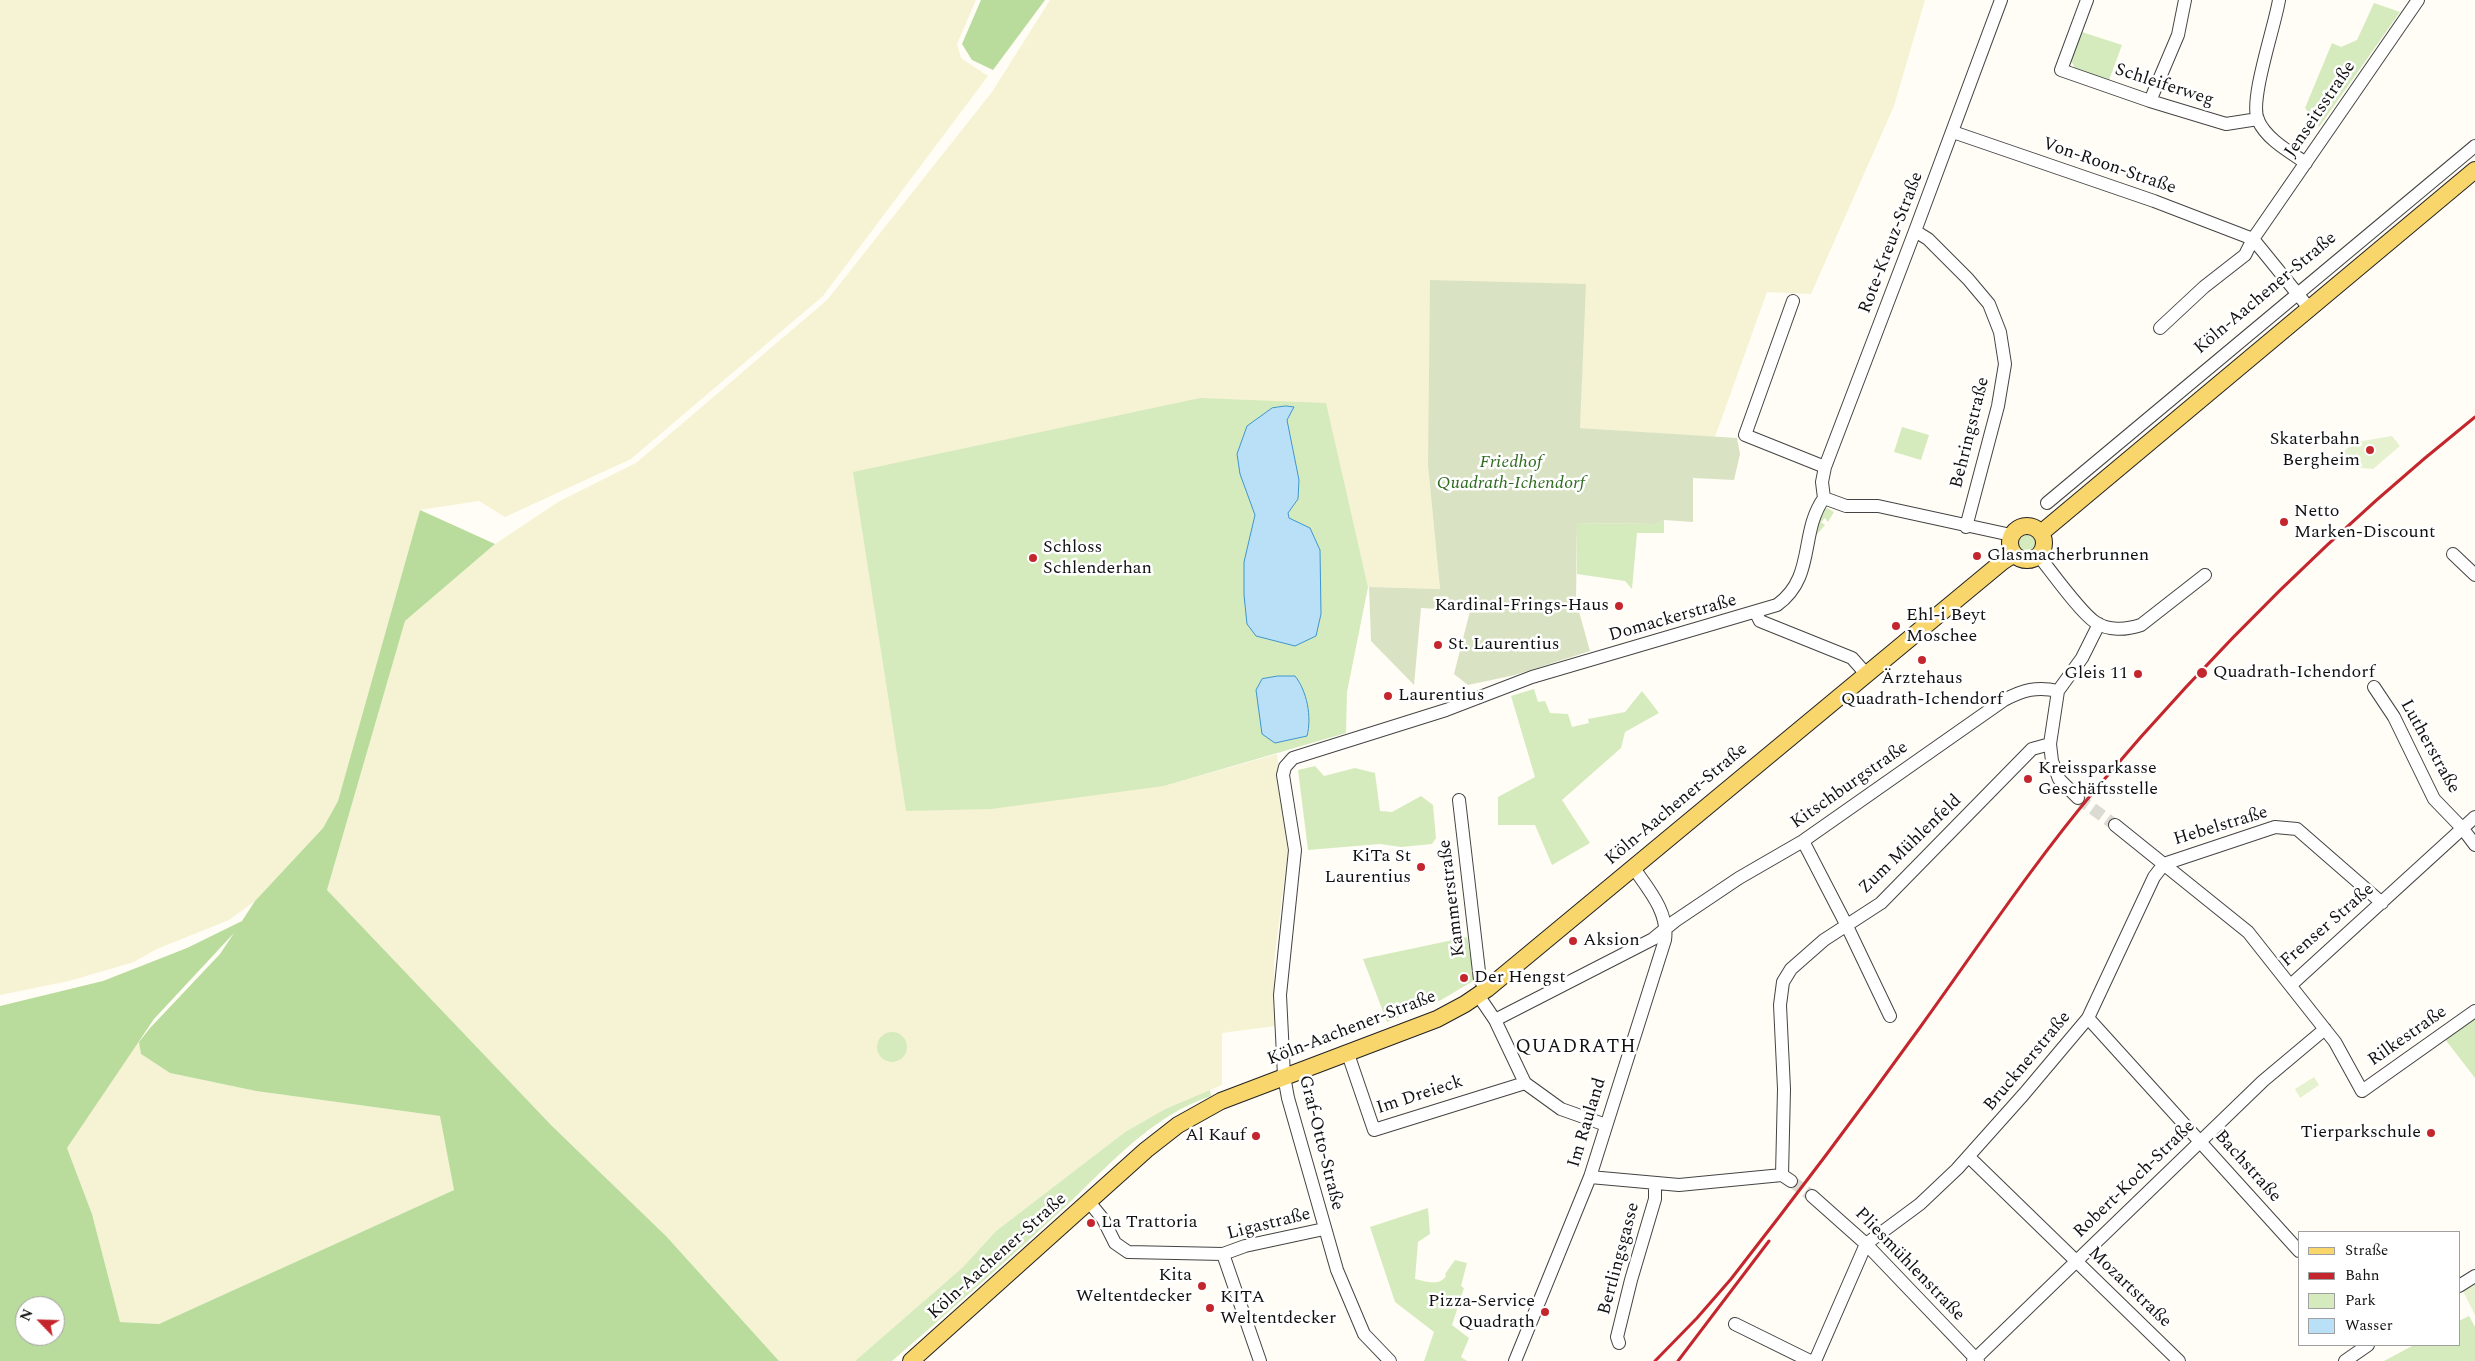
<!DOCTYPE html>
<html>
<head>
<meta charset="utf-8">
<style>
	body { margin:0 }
	#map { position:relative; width:2475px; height:1361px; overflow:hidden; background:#fffdf5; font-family:Spectral,serif }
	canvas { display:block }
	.legend { position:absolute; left:2298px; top:1231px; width:162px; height:115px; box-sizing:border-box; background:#fff; border:1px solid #a0a0a0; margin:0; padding:6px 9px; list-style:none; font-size:15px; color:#111 }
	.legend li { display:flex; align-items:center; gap:10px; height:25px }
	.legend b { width:25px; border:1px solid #a0a0a0 }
	.north { position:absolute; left:15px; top:1296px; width:50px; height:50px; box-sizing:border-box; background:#fff; border:1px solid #a0a0a0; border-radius:50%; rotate:294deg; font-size:14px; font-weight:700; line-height:20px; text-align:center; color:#111 }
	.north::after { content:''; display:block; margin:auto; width:18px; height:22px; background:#c4262e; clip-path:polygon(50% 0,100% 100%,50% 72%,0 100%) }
</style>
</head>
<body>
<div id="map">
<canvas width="2475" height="1361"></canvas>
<ul class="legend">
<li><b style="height:6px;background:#f9d66b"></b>Straße</li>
<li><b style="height:6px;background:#c4262e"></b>Bahn</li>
<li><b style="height:14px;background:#d5ebbd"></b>Park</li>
<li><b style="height:14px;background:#b9e0f7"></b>Wasser</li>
</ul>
<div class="north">N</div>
</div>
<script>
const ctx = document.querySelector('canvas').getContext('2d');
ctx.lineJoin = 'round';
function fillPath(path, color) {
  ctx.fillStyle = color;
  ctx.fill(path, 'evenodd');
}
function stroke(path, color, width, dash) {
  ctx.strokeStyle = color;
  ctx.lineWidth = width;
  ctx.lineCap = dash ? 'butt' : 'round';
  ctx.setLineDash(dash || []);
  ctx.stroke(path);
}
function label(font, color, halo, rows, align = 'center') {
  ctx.font = font + ' Spectral,serif';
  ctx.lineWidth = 5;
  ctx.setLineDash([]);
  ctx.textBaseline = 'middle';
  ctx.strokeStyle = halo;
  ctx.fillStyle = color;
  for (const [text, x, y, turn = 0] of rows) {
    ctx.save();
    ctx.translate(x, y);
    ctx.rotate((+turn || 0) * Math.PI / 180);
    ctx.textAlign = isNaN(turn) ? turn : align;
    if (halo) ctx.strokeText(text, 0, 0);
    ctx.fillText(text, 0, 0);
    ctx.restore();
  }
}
fillPath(new Path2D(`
	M 0,0 L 976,0 L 957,44 L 961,58 L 988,76 L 823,296 L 631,459 L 505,517 L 479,501 L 420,510 L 397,602 L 338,801 L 323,828 L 255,901 L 229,920 L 157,949 L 134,962 L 69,981 L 0,995 Z
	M 1050,0 L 1925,0 L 1894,106 L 1811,294 L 1767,292 L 1715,437 L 1580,428 L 1428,466 L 1440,589 L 1368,587 L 1325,403 L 1164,786 L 1277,754 L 1288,851 L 1274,962 L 1275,1026 L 1222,1033 L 1222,1085 L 1165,1109 L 1125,1132 L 996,1231 L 963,1267 L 855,1361 L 779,1361 L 666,1236 L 552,1126 L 327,890 L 405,621 L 495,544 L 558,502 L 636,463 L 827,300 L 992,92 Z
	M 139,1040 L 141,1054 L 170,1073 L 256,1091 L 441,1116 L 454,1190 L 159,1324 L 120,1322 L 92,1214 L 67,1148 Z`), '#f6f3d4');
fillPath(new Path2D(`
	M 2374,3 L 2400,12 L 2319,127 L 2305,108 L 2332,43 L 2341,47 L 2357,40 Z
	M 2079,31 L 2122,45 L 2108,83 L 2077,72 L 2069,57 Z
	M 1200,398 L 1326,403 L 1368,587 L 1347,692 L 1346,733 L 1164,786 L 991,809 L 906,811 L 853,472 Z
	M 1902,427 L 1929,435 L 1921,460 L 1894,452 Z
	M 1827,508 L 1834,512 L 1828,522 L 1825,518 L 1821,522 L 1825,525 L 1813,539 L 1823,510 Z
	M 1664,520 L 1664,533 L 1637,533 L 1632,589 L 1625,581 L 1577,574 L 1577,523 L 1656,524 Z
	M2016 543a11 11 0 1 1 22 0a11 11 0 1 1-22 0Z
	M 1534,689 L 1538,702 L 1545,701 L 1550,713 L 1568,714 L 1572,727 L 1589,723 L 1588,719 L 1625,712 L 1642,691 L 1659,713 L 1625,732 L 1621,748 L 1562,800 L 1590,843 L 1552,865 L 1535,825 L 1498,825 L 1498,797 L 1535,777 L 1511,696 Z
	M 1315,766 L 1324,776 L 1355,768 L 1375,773 L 1380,811 L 1392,812 L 1421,796 L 1433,805 L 1436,838 L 1432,844 L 1401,847 L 1380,844 L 1308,850 L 1298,770 Z
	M 1467,937 L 1475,980 L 1441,1000 L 1387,1022 L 1363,959 Z
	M 2475,1016 L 2475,1078 L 2444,1038 Z
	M877 1047a15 15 0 1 1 30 0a15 15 0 1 1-30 0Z
	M 1210,1090 L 1211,1096 C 1153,1115 1110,1164 1067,1205 C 1010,1258 951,1310 892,1361 L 855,1361 L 963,1267 L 996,1231 L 1125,1132 L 1165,1109 Z
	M 1428,1208 L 1430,1234 L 1418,1242 L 1415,1279 C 1425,1281 1439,1287 1446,1276 L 1445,1274 L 1455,1260 L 1467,1263 L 1461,1286 L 1464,1288 L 1452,1325 L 1469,1338 L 1461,1357 L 1467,1361 L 1424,1361 L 1434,1332 L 1395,1302 L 1370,1227 Z
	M 2469,1316 L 2475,1327 L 2475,1361 L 2384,1361 L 2414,1345 L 2459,1345 L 2459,1321 Z`), '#d5ebbd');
fillPath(new Path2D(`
	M 981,0 L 1045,0 L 993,70 L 972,60 L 962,44 Z
	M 420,510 L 495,544 L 405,621 L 327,890 L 552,1126 L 666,1236 L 779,1361 L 0,1361 L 0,1006 L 103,981 L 187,948 L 242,921 L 255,901 L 323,828 L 338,801 ZM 234,933 L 220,954 L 150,1028 L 139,1042 L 141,1054 L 170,1073 L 256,1091 L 440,1116 L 454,1190 L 159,1324 L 120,1322 L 92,1214 L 67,1148 L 154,1019 ZM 25,1306 L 55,1306 L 55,1336 L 25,1336 Z`), '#b9dc9c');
fillPath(new Path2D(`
	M 1430,280 L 1586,284 L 1580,428 L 1737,438 L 1740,454 L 1734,480 L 1693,478 L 1693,522 L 1664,520 L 1656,524 L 1577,523 L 1576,601 L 1590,651 L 1515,675 L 1468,685 L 1454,674 L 1470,611 L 1421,608 L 1414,685 L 1371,641 L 1369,587 L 1440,589 L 1428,466 Z`), '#d9e3c4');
fillPath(new Path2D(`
	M 2392,436 L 2400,446 L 2373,469 L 2351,467 L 2340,454 L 2356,442 Z
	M 2314,1077 L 2319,1085 L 2300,1098 L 2295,1089 Z
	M 2475,1283 L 2475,1315 L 2463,1291 Z`), '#e6f2cf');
const water = new Path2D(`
	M 1286,406 L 1294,407 L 1287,420 L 1299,480 L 1298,499 L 1288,513 L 1289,518 L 1310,528 L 1320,550 L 1321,614 L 1316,636 L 1295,646 L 1256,636 L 1247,624 L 1244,595 L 1244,562 L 1255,515 L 1240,474 L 1237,454 L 1247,426 L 1272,408 Z
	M 1278,676 L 1295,676 C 1307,691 1312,717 1307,736 L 1275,743 L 1262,734 L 1256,690 L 1262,679 Z`);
fillPath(water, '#b9e0f7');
stroke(water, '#3f96cf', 1);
stroke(new Path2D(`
	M 2078,798 L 2115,825
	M 1791,1181 L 1812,1196`), '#dbdad3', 12, [12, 6]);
const minor = new Path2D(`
	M 2087,0 L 2061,70 L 2150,101 L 2226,124 L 2258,119
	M 2279,0 C 2275,26 2249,100 2258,120 C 2266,139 2290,152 2306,163
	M 2150,101 L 2178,35 L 2185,0
	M 1953,132 L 2154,201 L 2253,239 L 2309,308
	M 1915,231 L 1928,239 L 1968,279 L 1989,304 L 2000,332 L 2005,364 L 1998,406 L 1966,527
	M 1793,301 L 1745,435 L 1825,467
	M 2160,328 L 2204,287 L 2245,255 L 2253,239 L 2418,0
	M 1824,498 L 1822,482 L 1825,467 L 1915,231 L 2001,0
	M 2047,503 L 2475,146
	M 2453,554 L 2475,575
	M 2038,555 C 2051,571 2080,612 2095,622 C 2108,631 2126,630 2141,625 L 2205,575
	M 1756,613 L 1760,621 L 1852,658 L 1867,675
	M 2374,687 L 2394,717 L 2434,799 L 2463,829 L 2475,845
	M 2078,798 L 2059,779 L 2052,761 L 2050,744 L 2058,691 L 2082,658 L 2099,624
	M 1459,800 L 1480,980 L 1487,989
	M 2115,825 L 2248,932 L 2335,1042 L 2362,1091 L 2475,1011
	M 1803,841 L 1846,924 L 1890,1016
	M 2292,984 L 2475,817
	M 1478,995 L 1495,1020 L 1525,1083 L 1561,1109 L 1606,1125
	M 2088,1018 L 2299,1251
	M 1495,1020 L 1653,939 L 1675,921 L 1739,878 L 1803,841 L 2004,700 C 2023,690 2037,686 2058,691
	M 1348,1054 L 1374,1130 L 1525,1083
	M 1969,1157 L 2179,1361
	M 1782,1175 L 1784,1089 L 1780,1005 L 1783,982 L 1791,969 L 1824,940 L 1881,903 L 2032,749 L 2050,744
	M 1590,1177 L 1679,1185 L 1782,1175 L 1791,1181
	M 1812,1196 L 1866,1244 L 1978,1361
	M 1089,1202 L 1103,1219 L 1115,1243 L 1128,1252 L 1223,1254 L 1245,1246 L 1324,1229
	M 1223,1254 L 1260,1361
	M 2459,1286 L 2475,1276
	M 1735,1324 L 1810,1361
	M 1619,1343 L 1617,1337 L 1631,1280 L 1655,1199 L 1655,1183
	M 1390,1361 L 1364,1334 L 1337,1270 L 1288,1098 L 1284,1076 L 1280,995 L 1295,850 L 1283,775 L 1285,767 L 1293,758 L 1446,710 L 1532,677 L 1777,605 C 1816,577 1799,533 1824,498 L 1846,506 L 1878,506 L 2011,535
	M 1515,1361 L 1590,1177 L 1665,940 C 1669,912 1648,889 1633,867
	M 1815,1361 L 1866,1244 L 1920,1204 L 1957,1169 L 2024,1094 L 2088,1018 L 2154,877 L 2164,864 L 2275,827 L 2297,829 L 2382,903
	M 1973,1361 L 2263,1081 L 2325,1029
	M 2345,1361 L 2368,1345`);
const major = new Path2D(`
	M2010 543a17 17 0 1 1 34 0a17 17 0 1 1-34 0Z
	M 2041,533 L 2475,170
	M 911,1361 L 1146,1150 L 1178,1125 L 1221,1101 L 1437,1019 L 1465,1004 L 1487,989 L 2002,562 L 2014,554`);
stroke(minor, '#444', 14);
stroke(major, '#222', 18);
stroke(minor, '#fff', 12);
stroke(major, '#f9d66b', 16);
stroke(new Path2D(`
	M 1655,1361 L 1697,1318 L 1731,1279 C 1796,1196 1859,1112 1921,1026 C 1978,947 2032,865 2095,790 C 2210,654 2335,529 2475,417
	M 1678,1361 L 1769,1241`), '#c4262e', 3);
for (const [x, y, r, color] of [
	[2370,450,5,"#c4262e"],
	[2284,522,5,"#c4262e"],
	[1977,556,5,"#c4262e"],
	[1033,558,5,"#c4262e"],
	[1619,606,5,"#c4262e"],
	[1896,626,5,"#c4262e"],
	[1438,645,5,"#c4262e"],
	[1922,660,5,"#c4262e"],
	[2202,673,6,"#c4262e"],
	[2138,674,5,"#c4262e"],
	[1388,696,5,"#c4262e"],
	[2028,779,5,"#c4262e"],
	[1421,867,5,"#c4262e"],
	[1573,941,5,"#c4262e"],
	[1464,978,5,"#c4262e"],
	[2431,1133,5,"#c4262e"],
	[1256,1136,5,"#c4262e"],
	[1091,1223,5,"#c4262e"],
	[1202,1286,5,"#c4262e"],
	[1210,1308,5,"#c4262e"],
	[1545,1312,5,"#c4262e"]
]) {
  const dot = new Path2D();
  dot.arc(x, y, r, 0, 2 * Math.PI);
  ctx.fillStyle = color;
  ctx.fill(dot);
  stroke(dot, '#fff', 2);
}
label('18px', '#111', '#fff', [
	["Schleiferweg",2164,86,18],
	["Jenseitsstraße",2321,110,-56],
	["Von-Roon-Straße",2109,167,19],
	["Rote-Kreuz-Straße",1892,243,-69],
	["Köln-Aachener-Straße",2266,294,-40],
	["Behringstraße",1971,433,-76],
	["Domackerstraße",1673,619,-16],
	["Lutherstraße",2429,747,61],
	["Kitschburgstraße",1850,786,-35],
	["Köln-Aachener-Straße",1677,805,-40],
	["Hebelstraße",2221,827,-17],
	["Zum Mühlenfeld",1911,845,-44],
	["Kammerstraße",1453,898,-97],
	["Frenser Straße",2328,926,-41],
	["Köln-Aachener-Straße",1352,1029,-21],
	["Rilkestraße",2408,1037,-35],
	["Brucknerstraße",2028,1062,-50],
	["Im Dreieck",1420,1096,-18],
	["Im Rauland",1588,1123,-73],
	["Graf-Otto-Straße",1320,1143,76],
	["Bachstraße",2247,1167,48],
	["Robert-Koch-Straße",2135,1180,-44],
	["Ligastraße",1269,1225,-14],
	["Köln-Aachener-Straße",998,1257,-42],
	["Bertlingsgasse",1620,1259,-75],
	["Pliesmühlenstraße",1909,1265,46],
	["Mozartstraße",2129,1288,44]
]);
label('18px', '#111', '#fff', [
	["Skaterbahn",2360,440,"right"],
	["Bergheim",2360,461,"right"],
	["Netto",2294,512],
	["Marken-Discount",2294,533],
	["Schloss",1043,548],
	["Schlenderhan",1043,569],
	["Glasmacherbrunnen",1987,556],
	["Kardinal-Frings-Haus",1609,606,"right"],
	["Ehl-i Beyt",1906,616],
	["Moschee",1906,637],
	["St. Laurentius",1448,645],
	["Quadrath-Ichendorf",2213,673],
	["Gleis 11",2128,674,"right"],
	["Ärztehaus",1922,679,"center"],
	["Quadrath-Ichendorf",1922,700,"center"],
	["Laurentius",1398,696],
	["Kreissparkasse",2038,769],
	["Geschäftsstelle",2038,790],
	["KiTa St",1411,857,"right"],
	["Laurentius",1411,878,"right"],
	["Aksion",1583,941],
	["Der Hengst",1474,978],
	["Tierparkschule",2421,1133,"right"],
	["Al Kauf",1246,1136,"right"],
	["La Trattoria",1101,1223],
	["Kita",1192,1276,"right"],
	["Weltentdecker",1192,1297,"right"],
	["KITA",1220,1298],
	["Weltentdecker",1220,1319],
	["Pizza-Service",1535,1302,"right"],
	["Quadrath",1535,1323,"right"]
], 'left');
label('italic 18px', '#2f6b1f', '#fff', [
	["Friedhof",1511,463],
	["Quadrath-Ichendorf",1511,484]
]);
ctx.letterSpacing = '1px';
label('19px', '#111', '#fff', [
	["QUADRATH",1576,1048]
]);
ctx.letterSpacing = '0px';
</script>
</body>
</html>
